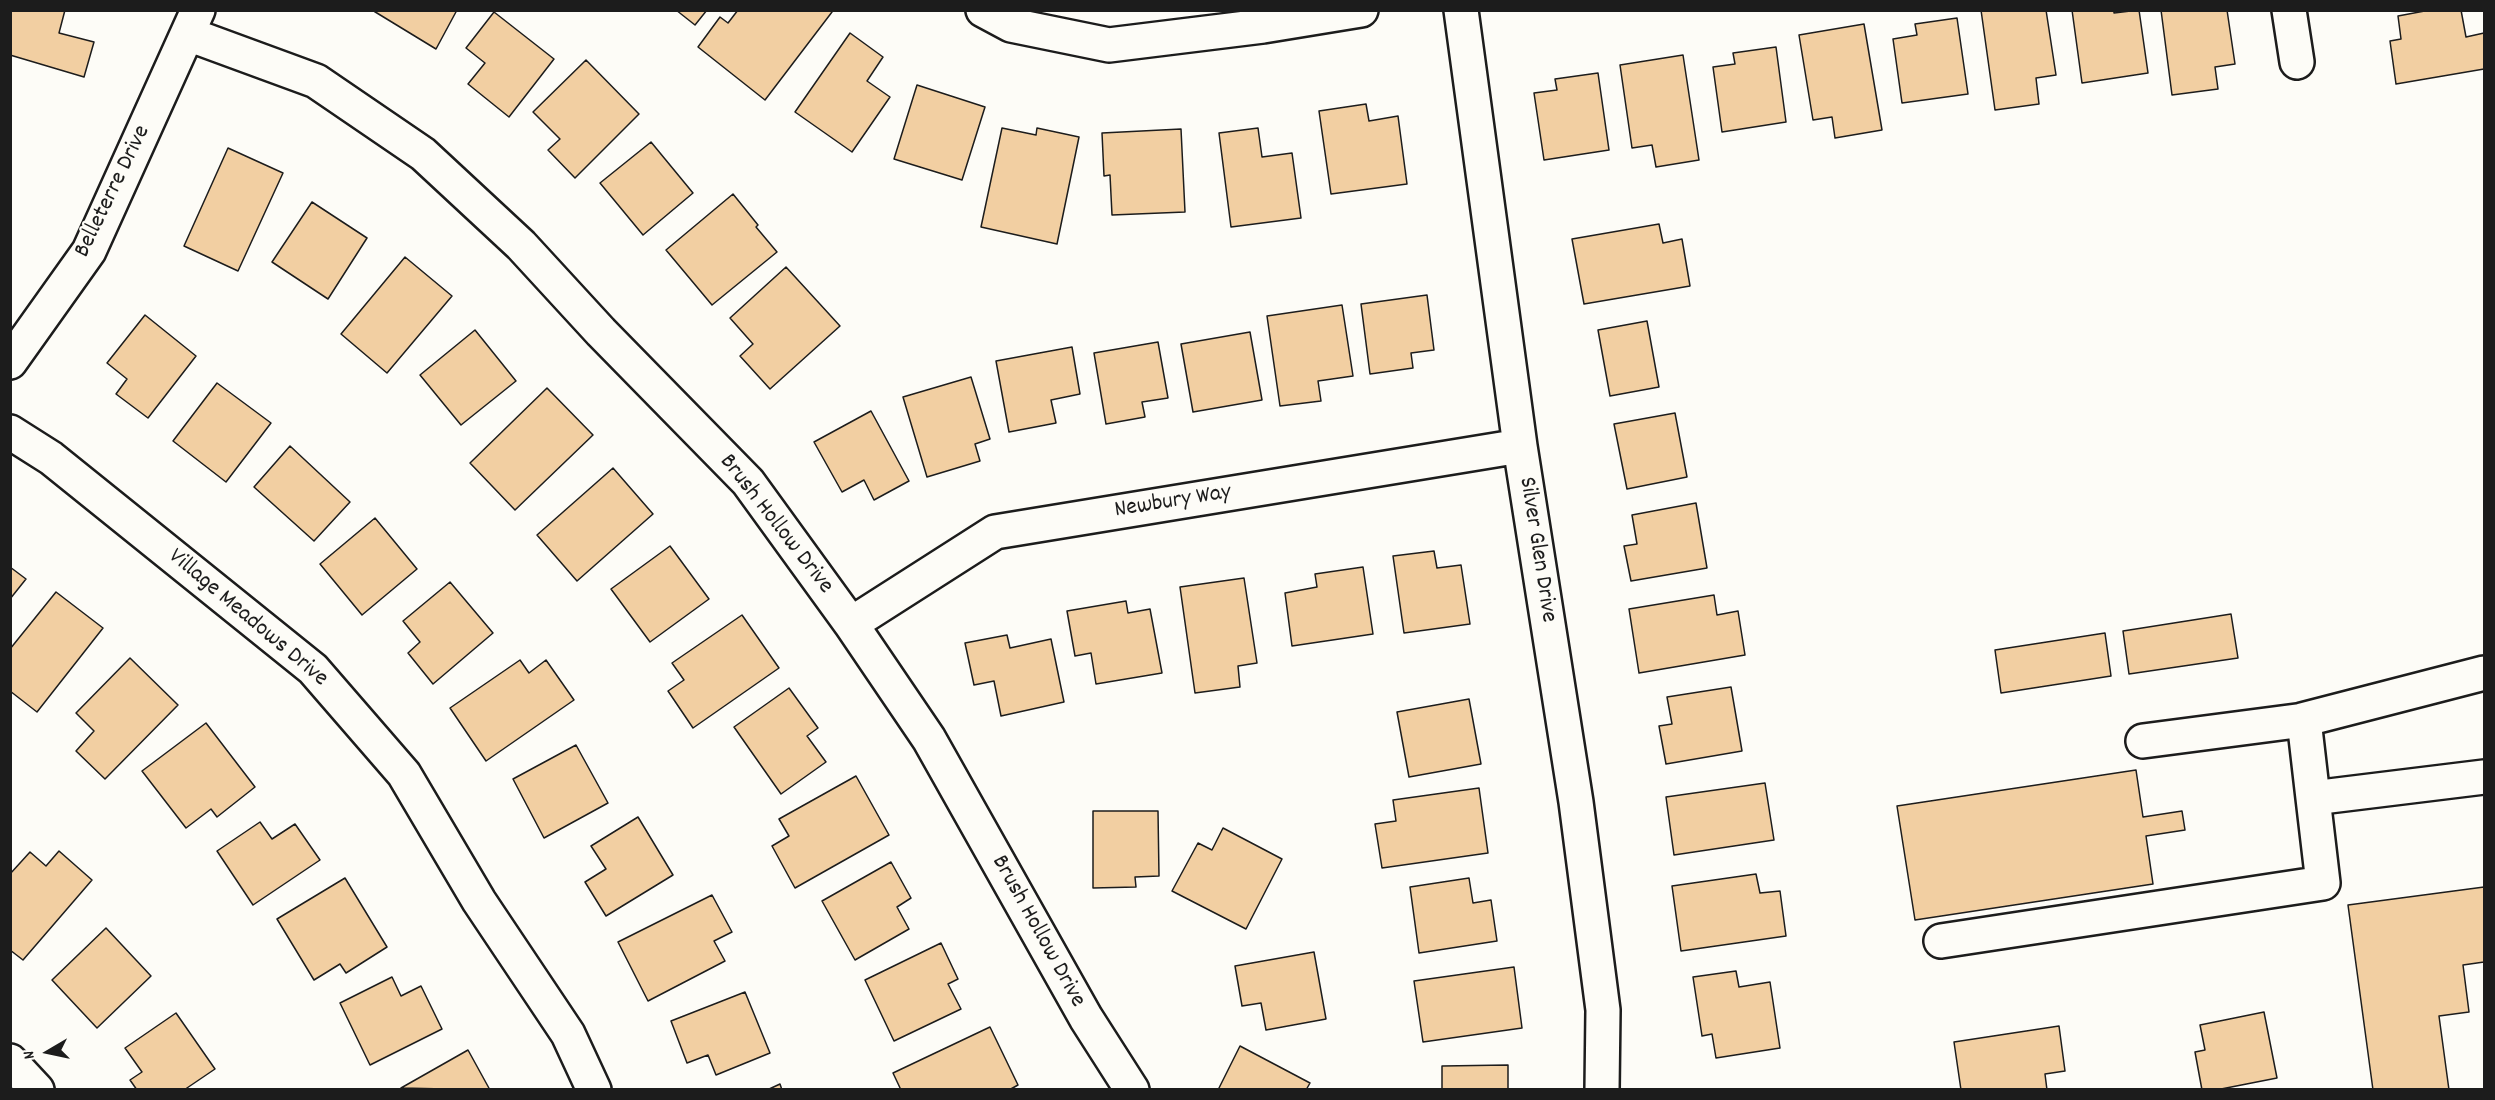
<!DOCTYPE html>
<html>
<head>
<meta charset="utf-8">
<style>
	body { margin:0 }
	#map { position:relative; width:2495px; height:1100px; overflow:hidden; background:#fdfcf7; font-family:Dekko,sans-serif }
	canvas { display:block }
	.frame { position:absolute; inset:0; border:12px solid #1c1c1c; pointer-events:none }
	.north { position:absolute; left:18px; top:1022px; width:60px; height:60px; -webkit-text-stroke:4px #fdfcf7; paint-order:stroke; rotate:261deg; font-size:16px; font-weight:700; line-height:24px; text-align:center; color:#1c1c1c }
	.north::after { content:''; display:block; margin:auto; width:21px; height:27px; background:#1c1c1c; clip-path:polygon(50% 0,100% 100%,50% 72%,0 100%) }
</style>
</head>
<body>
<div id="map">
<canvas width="2495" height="1100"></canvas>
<div class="frame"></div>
<div class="north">N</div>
</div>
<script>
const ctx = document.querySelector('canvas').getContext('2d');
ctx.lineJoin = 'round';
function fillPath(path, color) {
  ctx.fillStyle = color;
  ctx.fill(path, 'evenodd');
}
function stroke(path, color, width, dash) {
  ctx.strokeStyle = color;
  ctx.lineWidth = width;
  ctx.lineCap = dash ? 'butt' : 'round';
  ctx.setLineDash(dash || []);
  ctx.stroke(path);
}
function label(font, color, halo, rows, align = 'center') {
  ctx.font = font + ' Dekko,sans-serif';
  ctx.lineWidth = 4.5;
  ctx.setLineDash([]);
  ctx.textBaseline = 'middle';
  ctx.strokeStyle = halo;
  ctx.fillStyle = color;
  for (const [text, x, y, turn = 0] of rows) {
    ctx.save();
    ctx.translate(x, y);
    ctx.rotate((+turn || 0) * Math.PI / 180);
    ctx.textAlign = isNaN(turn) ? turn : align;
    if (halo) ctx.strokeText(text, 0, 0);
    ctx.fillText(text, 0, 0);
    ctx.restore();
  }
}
const building = new Path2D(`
	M 10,10 L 65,10 L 59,33 L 94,42 L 84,77 L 10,55 Z
	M 372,10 L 457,10 L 436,49 Z
	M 676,10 L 707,10 L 695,25 Z
	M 738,10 L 829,10 L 832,12 L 765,100 L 698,47 L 720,17 L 728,23 Z
	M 1981,10 L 2046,10 L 2056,75 L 2036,78 L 2039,104 L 1995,110 Z
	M 2072,10 L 2114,10 L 2114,13 L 2139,10 L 2148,73 L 2082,83 Z
	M 2161,10 L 2227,10 L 2235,64 L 2215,67 L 2218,89 L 2172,95 Z
	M 2430,10 L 2461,10 L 2466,37 L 2484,33 L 2484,69 L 2396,84 L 2390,41 L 2401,39 L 2398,16 Z
	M 494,12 L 554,59 L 509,117 L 468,84 L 485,63 L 466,48 Z
	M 1957,18 L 1968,94 L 1902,103 L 1893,39 L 1917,35 L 1915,24 Z
	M 1864,24 L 1882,130 L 1835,138 L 1832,117 L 1813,120 L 1799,35 Z
	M 850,33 L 883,57 L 867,81 L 890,97 L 852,152 L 795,112 Z
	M 1776,47 L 1786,122 L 1722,132 L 1713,67 L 1735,64 L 1733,53 Z
	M 1683,55 L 1699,160 L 1656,167 L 1652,145 L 1632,148 L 1620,65 Z
	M 586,60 L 639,114 L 575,178 L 548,150 L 560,139 L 533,112 Z
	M 1598,73 L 1609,150 L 1544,160 L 1534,93 L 1557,90 L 1555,79 Z
	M 917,85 L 985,107 L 962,180 L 894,159 Z
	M 1366,104 L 1369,121 L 1398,116 L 1407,184 L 1331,194 L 1319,111 Z
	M 1002,128 L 1036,135 L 1037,128 L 1079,137 L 1057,244 L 981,227 Z
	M 1258,128 L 1262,157 L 1292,153 L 1301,218 L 1231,227 L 1219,133 Z
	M 1181,129 L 1185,212 L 1112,215 L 1110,175 L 1104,176 L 1102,133 Z
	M 651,142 L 693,193 L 643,235 L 600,183 Z
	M 228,148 L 283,173 L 238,271 L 184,246 Z
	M 733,194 L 758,225 L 756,227 L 777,252 L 712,305 L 666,250 Z
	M 312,202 L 367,238 L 328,299 L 272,262 Z
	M 1659,224 L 1663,243 L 1682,239 L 1690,286 L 1584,304 L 1572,239 Z
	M 405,257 L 452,296 L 387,373 L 341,334 Z
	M 786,267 L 840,326 L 770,389 L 740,356 L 753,344 L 730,318 Z
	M 1427,295 L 1434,350 L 1411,353 L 1413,368 L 1370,374 L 1361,304 Z
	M 1342,305 L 1353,376 L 1318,381 L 1321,401 L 1280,406 L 1267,316 Z
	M 145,315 L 196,356 L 148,418 L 116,394 L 127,379 L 107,363 Z
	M 1647,321 L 1659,387 L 1610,396 L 1598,330 Z
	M 475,330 L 516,381 L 461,425 L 420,375 Z
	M 1250,332 L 1262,400 L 1193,412 L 1181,344 Z
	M 1158,342 L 1168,398 L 1142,402 L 1145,417 L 1106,424 L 1094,353 Z
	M 1072,347 L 1080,394 L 1051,400 L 1056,423 L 1009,432 L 996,361 Z
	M 971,377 L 990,439 L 975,444 L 980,461 L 927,477 L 903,397 Z
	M 217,383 L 271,423 L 226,482 L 173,441 Z
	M 547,388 L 593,435 L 515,510 L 470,463 Z
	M 871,411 L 909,481 L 874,500 L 864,480 L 842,492 L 814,442 Z
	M 1675,413 L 1687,477 L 1627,489 L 1614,424 Z
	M 290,446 L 350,502 L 314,541 L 254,487 Z
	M 613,468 L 653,514 L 577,581 L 537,535 Z
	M 1696,503 L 1707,568 L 1631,581 L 1624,546 L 1637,544 L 1632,515 Z
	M 375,518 L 417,569 L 362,615 L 320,564 Z
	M 670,546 L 709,599 L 650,642 L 611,589 Z
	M 1434,551 L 1437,568 L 1461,565 L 1470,624 L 1404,633 L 1393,556 Z
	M 10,567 L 26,579 L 10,599 Z
	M 1363,567 L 1373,634 L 1292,646 L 1285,593 L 1317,587 L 1315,574 Z
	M 1244,578 L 1257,663 L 1238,666 L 1240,687 L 1195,693 L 1180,587 Z
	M 450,582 L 493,633 L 433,684 L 408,653 L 420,642 L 403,621 Z
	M 56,592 L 103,628 L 37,712 L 10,691 L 10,649 Z
	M 1714,595 L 1717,615 L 1738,611 L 1745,655 L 1639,673 L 1629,609 Z
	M 1126,601 L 1128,613 L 1150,609 L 1162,673 L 1096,684 L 1091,653 L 1075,656 L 1067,611 Z
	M 2231,614 L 2238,658 L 2129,674 L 2123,631 Z
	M 742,615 L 779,668 L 693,728 L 668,691 L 684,680 L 672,663 Z
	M 2105,633 L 2111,676 L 2001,693 L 1995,650 Z
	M 1007,635 L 1010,648 L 1051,639 L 1064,702 L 1001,716 L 994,681 L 974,685 L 965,643 Z
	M 130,658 L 178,705 L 105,779 L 76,751 L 94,731 L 76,713 Z
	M 520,660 L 529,673 L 546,660 L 574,700 L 486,761 L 450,708 Z
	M 1731,687 L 1742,751 L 1666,764 L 1659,726 L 1672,724 L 1667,697 Z
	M 789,688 L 818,728 L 807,736 L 826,762 L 781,794 L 734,727 Z
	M 1469,699 L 1481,764 L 1409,777 L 1397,712 Z
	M 206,723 L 255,787 L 217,817 L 211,809 L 186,828 L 142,771 Z
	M 576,745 L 608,803 L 544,838 L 513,779 Z
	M 2136,770 L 2143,817 L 2182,811 L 2185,830 L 2146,836 L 2153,884 L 1915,920 L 1897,806 Z
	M 856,776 L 889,835 L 795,888 L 772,846 L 789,836 L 779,819 Z
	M 1765,783 L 1774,840 L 1674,855 L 1666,797 Z
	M 1479,788 L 1488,853 L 1382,868 L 1375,824 L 1396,821 L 1393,800 Z
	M 1093,811 L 1158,811 L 1159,876 L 1135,877 L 1136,887 L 1093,888 Z
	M 638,817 L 673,875 L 606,916 L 585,882 L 606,869 L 591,846 Z
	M 260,822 L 272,839 L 295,824 L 320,860 L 253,905 L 217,851 Z
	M 1223,828 L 1282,859 L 1246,929 L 1172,891 L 1198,843 L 1212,850 Z
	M 59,851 L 92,880 L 23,960 L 10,950 L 10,874 L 30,852 L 46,866 Z
	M 891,862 L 911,898 L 897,907 L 909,929 L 855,960 L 822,901 Z
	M 1756,874 L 1760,893 L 1780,891 L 1786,936 L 1681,951 L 1672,886 Z
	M 345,878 L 387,947 L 346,973 L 340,964 L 314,980 L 277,919 Z
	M 1469,878 L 1473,903 L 1491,900 L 1497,941 L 1419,953 L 1410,887 Z
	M 2484,887 L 2484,962 L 2463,965 L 2469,1012 L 2439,1016 L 2449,1090 L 2373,1090 L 2348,905 Z
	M 712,895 L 732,932 L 714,941 L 725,961 L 648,1001 L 618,942 Z
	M 106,928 L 151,976 L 97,1028 L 52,980 Z
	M 941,943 L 958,979 L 948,984 L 961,1009 L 894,1041 L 865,980 Z
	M 1314,952 L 1326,1019 L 1266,1030 L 1261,1003 L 1242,1006 L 1235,966 Z
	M 1514,967 L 1522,1028 L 1423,1042 L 1414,981 Z
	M 1736,971 L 1739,987 L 1770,982 L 1780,1048 L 1716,1058 L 1712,1034 L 1702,1036 L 1693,977 Z
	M 392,977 L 401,996 L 421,986 L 442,1029 L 370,1065 L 340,1003 Z
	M 745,992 L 770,1053 L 716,1075 L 708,1055 L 687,1063 L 671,1021 Z
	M 2264,1012 L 2277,1078 L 2216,1090 L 2202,1090 L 2195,1052 L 2205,1050 L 2200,1025 Z
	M 176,1013 L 215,1069 L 184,1090 L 137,1090 L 130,1080 L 142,1072 L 125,1048 Z
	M 2059,1026 L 2065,1071 L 2045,1074 L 2047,1090 L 1961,1090 L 1954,1042 Z
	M 990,1027 L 1018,1085 L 1009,1090 L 901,1090 L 893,1073 Z
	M 1240,1046 L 1310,1083 L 1306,1090 L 1218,1090 Z
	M 468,1050 L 490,1090 L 401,1088 Z
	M 1508,1065 L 1508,1090 L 1442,1090 L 1442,1066 Z
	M 780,1084 L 782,1090 L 767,1090 Z`);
fillPath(building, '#f2cfa2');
stroke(building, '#1c1c1c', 1.5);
const minor = new Path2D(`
	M 983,10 L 1011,25 L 1109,45 L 1263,26 L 1361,10
	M 1461,10 L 1520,446 L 1576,802 L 1603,1010 L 1602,1090
	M 2289,10 L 2297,62
	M 188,34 L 316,81 L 423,154 L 521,245 L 601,332 L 748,482 L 851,624 L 929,739 L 1086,1018 L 1132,1090
	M 10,362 L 89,251 L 198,10
	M 10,432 L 51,458 L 313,669 L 404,774 L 479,901 L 568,1034 L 594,1090
	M 851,624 L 995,532 L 1520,446
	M 2302,720 L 2484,673
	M 2143,741 L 2304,720 L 2313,798
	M 1941,941 L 2323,883 L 2313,798 L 2484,777
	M 10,1061 L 37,1090`);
stroke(minor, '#1c1c1c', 38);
stroke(minor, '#fdfcf7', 33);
label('24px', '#1c1c1c', '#fdfcf7', [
	["Belleterre Drive",114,192,-64],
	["Newbury Way",1173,503,-9],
	["Brush Hollow Drive",775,525,52],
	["Silver Glen Drive",1536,550,81],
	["Village Meadows Drive",247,619,40],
	["Brush Hollow Drive",1037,932,61]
]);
</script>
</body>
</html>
